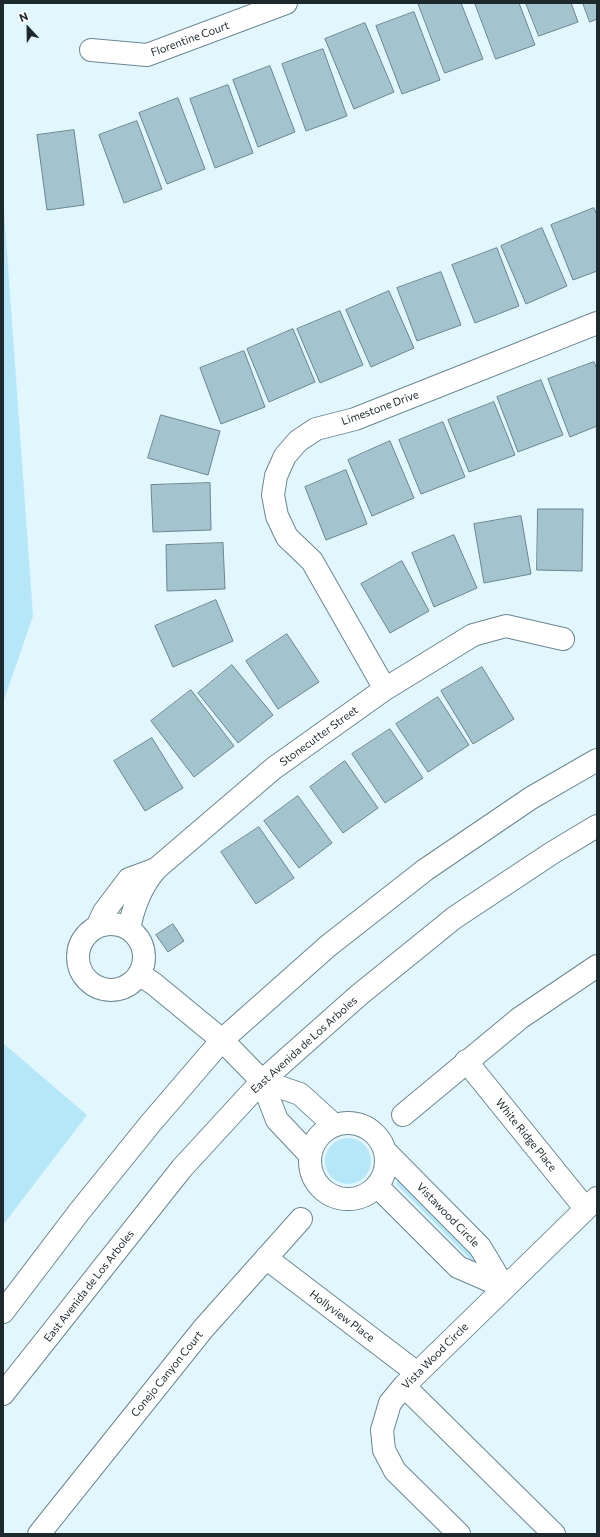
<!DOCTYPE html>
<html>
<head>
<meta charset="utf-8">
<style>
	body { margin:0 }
	#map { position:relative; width:600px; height:1537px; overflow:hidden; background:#e2f6fd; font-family:Commissioner,sans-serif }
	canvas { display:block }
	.frame { position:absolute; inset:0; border:4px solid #1d292d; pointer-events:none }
	.north { position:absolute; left:8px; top:8px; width:40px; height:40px; -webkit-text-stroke:3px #fff; paint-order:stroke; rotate:338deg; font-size:11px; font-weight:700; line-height:16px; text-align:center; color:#1d292d }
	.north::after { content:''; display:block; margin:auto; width:14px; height:18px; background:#1d292d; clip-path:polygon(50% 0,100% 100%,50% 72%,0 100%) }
</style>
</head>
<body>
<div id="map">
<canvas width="600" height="1537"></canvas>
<div class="frame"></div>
<div class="north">N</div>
</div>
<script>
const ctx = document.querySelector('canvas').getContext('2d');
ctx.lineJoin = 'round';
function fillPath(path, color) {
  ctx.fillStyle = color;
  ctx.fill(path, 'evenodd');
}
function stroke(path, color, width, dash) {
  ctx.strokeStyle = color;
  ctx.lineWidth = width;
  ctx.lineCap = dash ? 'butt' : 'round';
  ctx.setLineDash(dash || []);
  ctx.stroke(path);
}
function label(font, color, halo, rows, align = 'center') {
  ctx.font = font + ' Commissioner,sans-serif';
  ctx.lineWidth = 3;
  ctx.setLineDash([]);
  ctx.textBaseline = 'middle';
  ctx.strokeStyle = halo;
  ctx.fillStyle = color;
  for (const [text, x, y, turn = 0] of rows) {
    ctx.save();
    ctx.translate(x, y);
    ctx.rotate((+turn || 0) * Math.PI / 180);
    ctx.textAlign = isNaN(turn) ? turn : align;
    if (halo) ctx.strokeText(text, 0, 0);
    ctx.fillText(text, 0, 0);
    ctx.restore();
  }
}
fillPath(new Path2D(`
	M 3,196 L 33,616 L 3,703 Z
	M 3,1043 L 87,1115 L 3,1225 Z
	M325 1161a23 23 0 1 1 46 0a23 23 0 1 1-46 0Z
	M 398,1180 L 475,1258 L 472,1261 L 396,1184 Z`), '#b6e7f9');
const building = new Path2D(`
	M 418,3 L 461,3 L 483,59 L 445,73 Z
	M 475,3 L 519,3 L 535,45 L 496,59 Z
	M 526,3 L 571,3 L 578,22 L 539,36 Z
	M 583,3 L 597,3 L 597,19 L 590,22 Z
	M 414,12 L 440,80 L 402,94 L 376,26 Z
	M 365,23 L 394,92 L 354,109 L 325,39 Z
	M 323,49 L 347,116 L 306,131 L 282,64 Z
	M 270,66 L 295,132 L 258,147 L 233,80 Z
	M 228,85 L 253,153 L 215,168 L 190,99 Z
	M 178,98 L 205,169 L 167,184 L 139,113 Z
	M 137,121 L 162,189 L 124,203 L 99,135 Z
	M 74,130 L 84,205 L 47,210 L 37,135 Z
	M 594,208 L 597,215 L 597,271 L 573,280 L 551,225 Z
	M 542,228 L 567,286 L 526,304 L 501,246 Z
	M 497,248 L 519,306 L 475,323 L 452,265 Z
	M 441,272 L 461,325 L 417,341 L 397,288 Z
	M 389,291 L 414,348 L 371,367 L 346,310 Z
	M 340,311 L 363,365 L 320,383 L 297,329 Z
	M 293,329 L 315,382 L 269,402 L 247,349 Z
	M 244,351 L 265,407 L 221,424 L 200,368 Z
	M 594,362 L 597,369 L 597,426 L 570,437 L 548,379 Z
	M 541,380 L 563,435 L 518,452 L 497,397 Z
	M 494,402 L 515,455 L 469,472 L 448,420 Z
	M 161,415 L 220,431 L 208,475 L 148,458 Z
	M 443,422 L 465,477 L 421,494 L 399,440 Z
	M 390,441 L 414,498 L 372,516 L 348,460 Z
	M 346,470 L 367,524 L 326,540 L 305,487 Z
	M 210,483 L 211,530 L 153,532 L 151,485 Z
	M 538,509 L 583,509 L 582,571 L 537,570 Z
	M 521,516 L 531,574 L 484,583 L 474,524 Z
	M 454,535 L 477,588 L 434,607 L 412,553 Z
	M 223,543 L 225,589 L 167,591 L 166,545 Z
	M 402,561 L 429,611 L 390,633 L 361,584 Z
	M 216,600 L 233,641 L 173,667 L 155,626 Z
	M 287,634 L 319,682 L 278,709 L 246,661 Z
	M 232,665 L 273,715 L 238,743 L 198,693 Z
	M 482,667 L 514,719 L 473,744 L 441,691 Z
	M 191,690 L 234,746 L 194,777 L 151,721 Z
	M 438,697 L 469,745 L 428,772 L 396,724 Z
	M 390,729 L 423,778 L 385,803 L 352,754 Z
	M 152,738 L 183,788 L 145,811 L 114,761 Z
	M 345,761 L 378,808 L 343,833 L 310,787 Z
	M 298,796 L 332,843 L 299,868 L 264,821 Z
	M 259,827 L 294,878 L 256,904 L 221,852 Z
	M 173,924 L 184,941 L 168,952 L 156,935 Z`);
fillPath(building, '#a3c3ce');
stroke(building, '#688690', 1);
const minor = new Path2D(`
	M 91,50 L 147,55 L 286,3
	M 385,689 L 312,561 L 287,537 L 277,516 L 273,495 L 276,476 L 285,456 L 298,441 L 316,429 L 355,419 L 597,323
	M78 957a33 33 0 1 1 66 0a33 33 0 1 1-66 0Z
	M 97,927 L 104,912 L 129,879 L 156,869
	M 129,929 C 133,908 142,885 156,869 L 274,768 L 385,689 L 473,635 L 506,626 L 563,639
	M 139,974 L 154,984 L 222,1040 L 262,1081 L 277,1120 L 310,1155
	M 466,1061 L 585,1208
	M 262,1081 L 300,1094 L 334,1125
	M 403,1115 L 520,1018 L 597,966
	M310 1161a38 38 0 1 1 76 0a38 38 0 1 1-76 0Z
	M 386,1152 L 480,1247 L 504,1287
	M 377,1186 L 458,1267 L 504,1287
	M 266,1258 L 417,1373
	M 404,1386 L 554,1534
	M 39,1534 L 203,1329 L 301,1219
	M 459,1534 L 395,1471 L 384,1450 L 382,1430 L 390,1403 L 404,1386 L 597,1198`);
const major = new Path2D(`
	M 3,1312 L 79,1212 L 150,1124 L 222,1040 L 328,946 L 425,870 L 531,798 L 597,760
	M 3,1394 L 182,1168 L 262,1081 L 359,995 L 454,918 L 552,853 L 597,826`);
stroke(minor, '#698792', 24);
stroke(major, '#698792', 24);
stroke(minor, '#fff', 22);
stroke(major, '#fff', 22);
label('11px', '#1d292d', '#fff', [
	["Florentine Court",190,39,-20],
	["Limestone Drive",380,408,-20],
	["Stonecutter Street",319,736,-36],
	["East Avenida de Los Arboles",304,1045,-42],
	["White Ridge Place",526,1135,51],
	["Vistawood Circle",448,1215,46],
	["East Avenida de Los Arboles",89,1286,-52],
	["Hollyview Place",342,1316,37],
	["Vista Wood Circle",435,1356,-45],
	["Conejo Canyon Court",167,1374,-51]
]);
</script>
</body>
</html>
